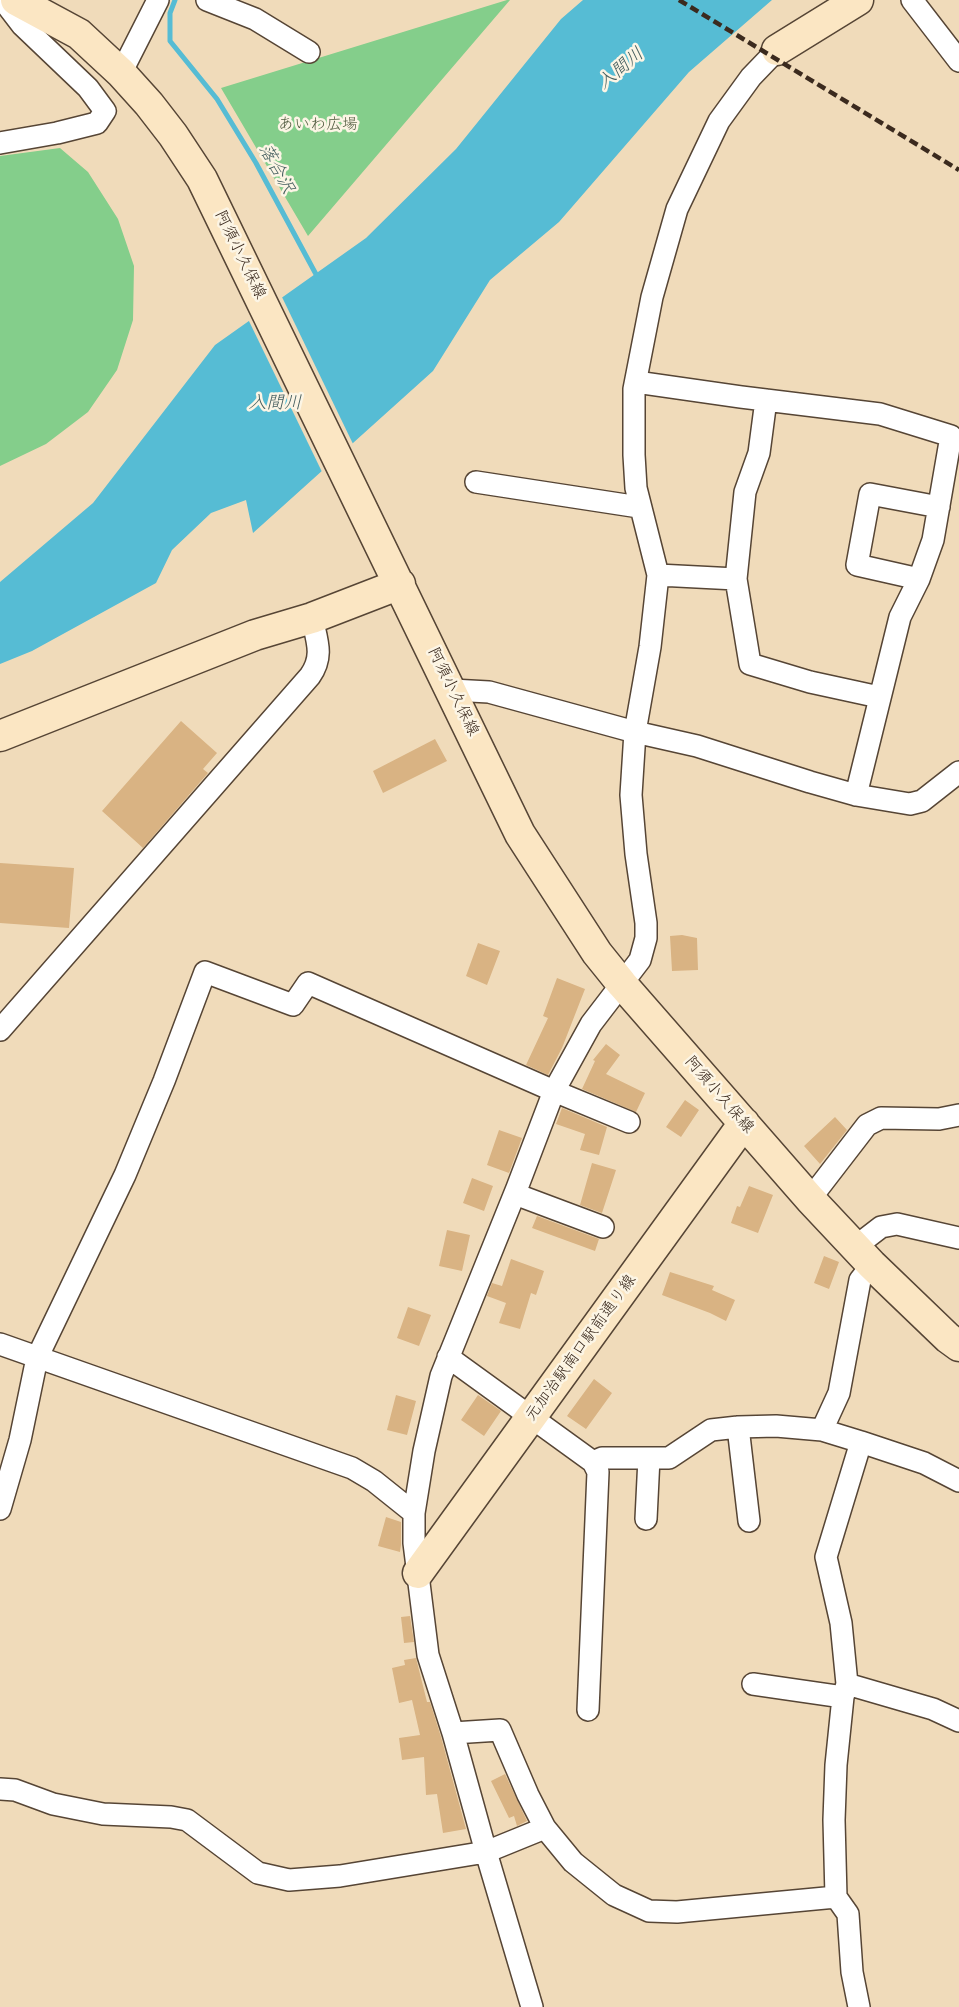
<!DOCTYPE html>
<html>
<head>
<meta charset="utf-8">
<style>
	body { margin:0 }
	canvas { display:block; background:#f0dbba }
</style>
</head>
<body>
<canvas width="959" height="2007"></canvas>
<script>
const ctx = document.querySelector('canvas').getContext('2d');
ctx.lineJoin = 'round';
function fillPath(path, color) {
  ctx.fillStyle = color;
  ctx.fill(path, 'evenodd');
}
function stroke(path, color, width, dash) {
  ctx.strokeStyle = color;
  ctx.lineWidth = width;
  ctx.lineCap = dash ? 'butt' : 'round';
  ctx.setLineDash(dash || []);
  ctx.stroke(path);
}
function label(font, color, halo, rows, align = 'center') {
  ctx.font = font + ' Sriracha,"Klee One",sans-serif';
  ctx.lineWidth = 5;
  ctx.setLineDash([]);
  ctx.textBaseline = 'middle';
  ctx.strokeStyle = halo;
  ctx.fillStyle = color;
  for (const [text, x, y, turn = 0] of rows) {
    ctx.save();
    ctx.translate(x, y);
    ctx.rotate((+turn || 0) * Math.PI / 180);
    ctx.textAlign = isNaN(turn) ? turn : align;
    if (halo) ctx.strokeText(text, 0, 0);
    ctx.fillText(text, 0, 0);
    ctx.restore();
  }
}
fillPath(new Path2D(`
	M 507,0 L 510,0 L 308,236 L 221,88 Z
	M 60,148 L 88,172 L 118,219 L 134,266 L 133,320 L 117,370 L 88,412 L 46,444 L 0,466 L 0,156 Z`), '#84ce8b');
fillPath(new Path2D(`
	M 583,0 L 772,0 L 689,72 L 559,222 L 490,280 L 433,371 L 253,533 L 246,500 L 211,513 L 172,550 L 156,583 L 32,651 L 0,664 L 0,582 L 93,503 L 215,345 L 366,238 L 456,149 L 561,19 Z`), '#56bcd4');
fillPath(new Path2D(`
	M 281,295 L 354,446 L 323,474 L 248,319 Z`), '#f0dbba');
stroke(new Path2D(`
	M 175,0 L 170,13 L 170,41 L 217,99 L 256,163 L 318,278`), '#56bcd4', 5);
fillPath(new Path2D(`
	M 181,721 L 217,753 L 203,769 L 208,773 L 143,848 L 102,811 Z
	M 435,739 L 447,761 L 383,793 L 373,771 Z
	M 0,863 L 74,868 L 69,928 L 0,923 Z
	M 682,935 L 697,938 L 698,970 L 672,971 L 670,936 Z
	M 478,943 L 500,951 L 487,985 L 466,976 Z
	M 557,978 L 585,989 L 562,1048 L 548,1075 L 526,1065 L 548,1018 L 543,1016 Z
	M 606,1044 L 620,1055 L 606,1074 L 645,1093 L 636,1112 L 582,1089 L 595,1061 L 593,1060 Z
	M 685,1100 L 699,1110 L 681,1137 L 666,1127 Z
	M 562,1108 L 607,1127 L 599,1155 L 580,1150 L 585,1134 L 556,1124 Z
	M 835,1117 L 847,1130 L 820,1164 L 804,1146 Z
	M 499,1130 L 522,1138 L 509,1173 L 487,1165 Z
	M 592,1163 L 616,1170 L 602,1213 L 580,1205 Z
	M 472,1178 L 493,1186 L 484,1211 L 463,1203 Z
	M 749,1186 L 773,1195 L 758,1233 L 731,1223 L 737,1206 L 740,1207 Z
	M 537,1216 L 599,1239 L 595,1251 L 532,1228 Z
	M 447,1230 L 470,1235 L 462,1271 L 439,1266 Z
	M 824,1256 L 839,1262 L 829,1289 L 814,1283 Z
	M 511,1259 L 544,1271 L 536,1295 L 531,1293 L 520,1329 L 499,1323 L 506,1303 L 487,1296 L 492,1283 L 502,1286 Z
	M 670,1272 L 714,1286 L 712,1290 L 735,1300 L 726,1321 L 710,1313 L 662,1295 Z
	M 408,1307 L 431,1315 L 419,1346 L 397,1338 Z
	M 594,1379 L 612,1393 L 586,1429 L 567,1416 Z
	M 396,1395 L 416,1401 L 407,1435 L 387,1430 Z
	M 478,1395 L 501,1411 L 484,1436 L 461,1420 Z
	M 386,1517 L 401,1522 L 401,1545 L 400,1552 L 378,1546 Z
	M 410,1616 L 414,1642 L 404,1643 L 401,1617 Z
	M 416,1658 L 427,1702 L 430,1702 L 441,1737 L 466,1829 L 443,1833 L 437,1794 L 426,1795 L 424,1757 L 402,1760 L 399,1738 L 420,1735 L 412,1700 L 399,1703 L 392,1668 L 405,1665 L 404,1660 Z
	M 505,1774 L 527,1821 L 517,1826 L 514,1816 L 509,1818 L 491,1781 Z`), '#d9b383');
const street = new Path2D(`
	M 207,0 L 255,19 L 309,52
	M 912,0 L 959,61
	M 121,73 L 158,0
	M 0,143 L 57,133 L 97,123 L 105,111 L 88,88 L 22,25 L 3,0
	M 636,382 L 741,397 L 880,414 L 951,436 L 933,540 L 919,579 L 900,617 L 856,795
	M 476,482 L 639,507
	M 658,575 L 736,579 L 745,492 L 759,453 L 766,400
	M 736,579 L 750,664 L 810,682 L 879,697
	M 919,579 L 857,565 L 870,494 L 939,507
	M 452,690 L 489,692 L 635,732 L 697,746 L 810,782 L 856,795 L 910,804 L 922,801 L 959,772
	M 0,1030 L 310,676 C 324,656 317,641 312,618
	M 515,1194 L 603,1227
	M 810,1199 L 867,1125 L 881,1118 L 939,1119 L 959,1115
	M 855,1247 L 881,1227 L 897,1224 L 959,1238
	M 0,1344 L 352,1468 L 374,1481 L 414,1513
	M 448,1357 L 593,1462 L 598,1472 L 588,1710
	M 738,1427 L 749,1521
	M 822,1430 L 839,1393 L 860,1280 L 872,1265
	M 593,1462 L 602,1458 L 669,1458 L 711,1430 L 738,1427 L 776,1426 L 822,1430 L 861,1442 L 924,1463 L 959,1481
	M 0,1509 L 20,1440 L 37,1358 L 125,1175 L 164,1081 L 205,972 L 293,1005 L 308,983 L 554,1091 L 629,1122
	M 646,1519 L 649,1458
	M 753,1684 L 843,1697
	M 847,1684 L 933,1709 L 959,1721
	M 453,1733 L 500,1730 L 528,1795 L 545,1828 L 573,1862 L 614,1895 L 649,1911 L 677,1912 L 836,1897 L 834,1820 L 836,1765 L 843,1697 L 847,1684 L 841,1623 L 826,1557 L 861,1442
	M 0,1789 L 15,1790 L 53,1804 L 103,1814 L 171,1817 L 187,1820 L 258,1873 L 289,1880 L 340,1876 L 486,1852 L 545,1828
	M 836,1897 L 848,1914 L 852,1972 L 859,2007
	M 532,2007 L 486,1852 L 453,1733 L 428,1655 L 414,1543 L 414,1513 L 424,1451 L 441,1376 L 517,1188 L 554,1091 L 591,1024 L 640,960 L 646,938 L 646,923 L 636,854 L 631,795 L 635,732 L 650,647 L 658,575 L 636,488 L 634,455 L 634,389 L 652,297 L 677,209 L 719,121 L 751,77 L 777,50`);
const secondary = new Path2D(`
	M 16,0 L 79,34 L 121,73 L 149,104 L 173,135 L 202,179 L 520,834 L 597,953 L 622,984 L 810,1199 L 872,1265 L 948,1338 L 959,1346
	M 777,50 L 858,0
	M 0,736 L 255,635 L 312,618 L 400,584
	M 418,1573 L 744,1123`);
stroke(street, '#564535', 24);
stroke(secondary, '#564535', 33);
stroke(street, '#fff', 21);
stroke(secondary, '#fbe6c3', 30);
stroke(new Path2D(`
	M 679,0 L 959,170`), '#3b2a1e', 4.5, [9, 4.5]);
label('16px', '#515b3f', '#fcf5e5', [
	["あいわ広場",318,125]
]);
label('16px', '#3b2a1e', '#fcf5e5', [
	["阿須小久保線",240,255,64],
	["阿須小久保線",453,692,64],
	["阿須小久保線",719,1095,49],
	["元加治駅南口駅前通り線",581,1348,-54]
]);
label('italic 18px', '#445d5e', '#fcf5e5', [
	["入間川",621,69,-40],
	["落合沢",276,169,61],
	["入間川",275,403]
]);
</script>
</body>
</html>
